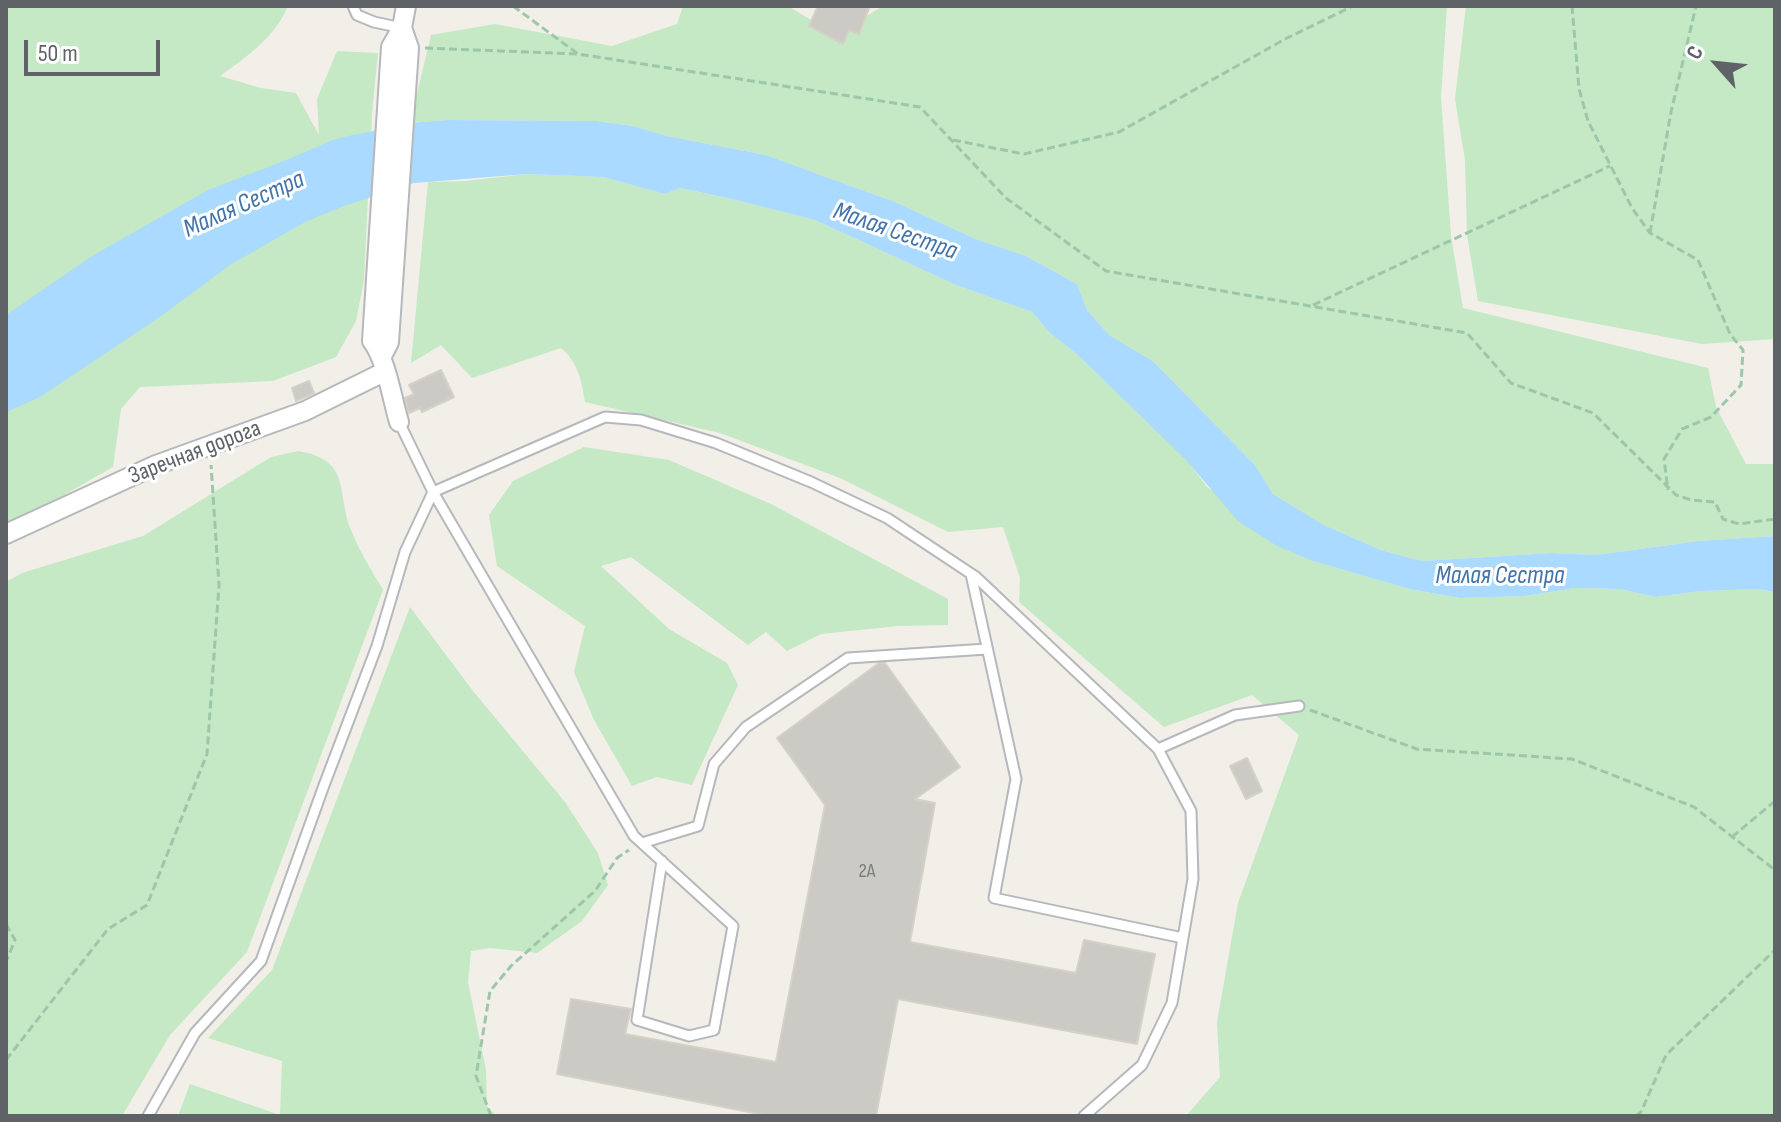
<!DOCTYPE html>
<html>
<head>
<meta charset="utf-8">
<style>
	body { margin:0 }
	#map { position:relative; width:1781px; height:1122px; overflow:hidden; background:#f1efe8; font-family:"Sofia Sans Condensed",sans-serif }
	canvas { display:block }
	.frame { position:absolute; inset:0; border:8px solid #5f6368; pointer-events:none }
	.north { position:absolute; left:1677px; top:24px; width:80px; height:80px; -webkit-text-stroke:6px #fff; paint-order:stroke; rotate:297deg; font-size:22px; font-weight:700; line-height:32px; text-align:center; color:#5f6368 }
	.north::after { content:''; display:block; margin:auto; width:28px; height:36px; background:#5f6368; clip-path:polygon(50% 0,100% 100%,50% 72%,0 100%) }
	.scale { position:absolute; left:24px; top:40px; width:136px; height:36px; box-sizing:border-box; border:4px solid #5f6368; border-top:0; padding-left:10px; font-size:24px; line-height:28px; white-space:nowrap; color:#5f6368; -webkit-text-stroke:6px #fff; paint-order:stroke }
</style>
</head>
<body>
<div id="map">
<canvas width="1781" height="1122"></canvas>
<div class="frame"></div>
<div class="north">С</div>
<div class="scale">50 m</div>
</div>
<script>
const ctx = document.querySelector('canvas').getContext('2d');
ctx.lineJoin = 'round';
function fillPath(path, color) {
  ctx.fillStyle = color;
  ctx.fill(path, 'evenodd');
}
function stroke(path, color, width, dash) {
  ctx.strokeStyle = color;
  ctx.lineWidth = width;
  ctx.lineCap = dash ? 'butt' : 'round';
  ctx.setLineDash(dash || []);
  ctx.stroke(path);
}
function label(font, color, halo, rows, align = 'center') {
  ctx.font = font + ' "Sofia Sans Condensed",sans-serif';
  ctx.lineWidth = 6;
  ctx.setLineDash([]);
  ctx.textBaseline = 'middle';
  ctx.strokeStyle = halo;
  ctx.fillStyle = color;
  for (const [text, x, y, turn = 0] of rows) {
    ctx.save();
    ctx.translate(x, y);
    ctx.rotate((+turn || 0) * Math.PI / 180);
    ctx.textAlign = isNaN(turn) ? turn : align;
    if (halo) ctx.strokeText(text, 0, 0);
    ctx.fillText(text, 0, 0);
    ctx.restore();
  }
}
fillPath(new Path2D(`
	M 6,6 L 288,6 C 274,38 248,56 220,76 L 261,88 L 296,93 L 319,135 L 317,99 L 337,51 L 378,53 L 372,113 L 364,280 L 356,321 L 336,357 L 273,381 L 140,387 L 121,409 L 113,467 L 6,528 Z
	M 683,6 L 788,6 L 836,35 L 883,6 L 1447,6 L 1441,97 L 1451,236 L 1463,308 L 1708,368 L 1716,407 L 1746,464 L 1775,464 L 1775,536 L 1698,541 L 1596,555 L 1553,553 L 1422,561 L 1381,550 L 1324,525 L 1273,494 L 1255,465 L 1153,361 L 1109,335 L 1087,310 L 1077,284 L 1026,256 L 978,240 L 895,202 L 766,155 L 667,136 L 633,126 L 597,121 L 447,120 L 410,123 L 431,35 L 495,24 L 612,46 L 677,24 Z
	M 1466,6 L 1775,6 L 1775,339 L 1702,344 L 1478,301 L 1467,235 L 1465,160 L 1455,99 Z
	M 527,174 L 603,177 L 665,194 L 680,188 L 732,199 L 815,220 L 956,285 L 1032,312 L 1051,334 L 1079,356 L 1187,460 L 1207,487 L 1313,561 L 1409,589 L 1460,598 L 1525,596 L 1575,588 L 1620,589 L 1656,597 L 1701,591 L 1758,589 L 1775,592 L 1775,1116 L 1186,1116 L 1220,1077 L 1217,1022 L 1238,903 L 1299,735 L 1252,695 L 1164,727 L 1019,602 L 1020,578 L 1003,527 L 948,532 L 840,478 L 720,433 L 585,402 C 582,382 578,362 561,348 L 472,378 L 441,345 L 411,363 L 428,182 L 465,181 Z
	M 584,447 L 669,460 L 771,504 L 948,599 L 948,625 L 898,626 L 821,634 L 787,651 L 766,632 L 748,645 L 631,557 L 601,566 L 669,629 L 727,663 L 738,685 L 692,785 L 657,777 L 632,786 L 594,720 L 574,672 L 585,626 L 497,566 L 489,515 L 513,481 Z
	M 298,451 C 352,460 336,492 351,530 C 359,551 372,571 383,590 L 247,952 L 170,1035 L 122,1116 L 6,1116 L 6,582 L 22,573 L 143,536 L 271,457 Z
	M 410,607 L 473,691 L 565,802 L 598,853 L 608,885 L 582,921 L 537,953 L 490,948 L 471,951 L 468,982 L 486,1070 L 487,1106 L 496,1116 L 178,1116 L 190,1084 L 280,1115 L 282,1061 L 208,1038 L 272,970 Z`), '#c5e8c5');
fillPath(new Path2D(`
	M 447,120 L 597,121 L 633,126 L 667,136 L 766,155 L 895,202 L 978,240 L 1026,256 L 1077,284 L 1087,310 L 1109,335 L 1153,361 L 1255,465 L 1273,494 L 1324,525 L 1381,550 L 1422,561 L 1553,553 L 1596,555 L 1698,541 L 1775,536 L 1775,592 L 1758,589 L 1701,591 L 1656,597 L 1620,589 L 1575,588 L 1525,596 L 1460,598 L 1409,589 L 1313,561 L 1277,546 L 1238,521 L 1186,460 L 1079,356 L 1051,334 L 1032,312 L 956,285 L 815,220 L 732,199 L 680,188 L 665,194 L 603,177 L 527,174 L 414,183 L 344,206 L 305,222 L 230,265 L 157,319 L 40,397 L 6,412 L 6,315 L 92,256 L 208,190 L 289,159 L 335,139 L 410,123 Z`), '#aadaff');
const building = new Path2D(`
	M 818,6 L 870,6 L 859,34 L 849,30 L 843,44 L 809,26 Z
	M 441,370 L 454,397 L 422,412 L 420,408 L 409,413 L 405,398 L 414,394 L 409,385 Z
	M 309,381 L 314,393 L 296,401 L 292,388 Z
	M 879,663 L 885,663 L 960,767 L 915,799 L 935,803 L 910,942 L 1076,973 L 1084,940 L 1155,954 L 1137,1044 L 898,999 L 876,1116 L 769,1116 L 557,1074 L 571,999 L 631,1009 L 625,1034 L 776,1062 L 825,805 L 777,738 Z
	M 1247,758 L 1262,791 L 1246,799 L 1230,766 Z`);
fillPath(building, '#cccac5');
stroke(building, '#d6d1c6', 2);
const lane = new Path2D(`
	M 353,6 L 357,15 L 374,22 L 402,28
	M 399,422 L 433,492 L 634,836 L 733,926 L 714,1030 L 689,1036 L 637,1020 L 662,861
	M 971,574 L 1016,779 L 994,898 L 1183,938
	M 1158,749 L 1235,715 L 1299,706
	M 642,843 L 698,826 L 714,764 L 746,727 L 848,658 L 987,649
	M 148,1116 L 195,1033 L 261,961 L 323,788 L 377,646 L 405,552 L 433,492 L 605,417 L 641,420 L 716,443 L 811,482 L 887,518 L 976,577 L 1158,749 L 1191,811 L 1193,879 L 1172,1003 L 1142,1065 L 1084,1116`);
const street = new Path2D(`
	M 383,354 L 389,342 L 409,48 L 402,28
	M 399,422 C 392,398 386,359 372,341 L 391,47 L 402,28 L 406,6
	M 6,534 L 156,465 L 305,411 L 384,372`);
stroke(lane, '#b5b8bc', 13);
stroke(street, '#b5b8bc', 22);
stroke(new Path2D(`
	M 513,6 L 578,54
	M 1572,6 L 1579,89 L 1588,121 L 1632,208 L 1650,233 L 1698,260 L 1730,334 L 1743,350 L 1741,385 L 1711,417 L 1682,429 L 1664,459 L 1668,490
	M 425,48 L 578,54 L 920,107 L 1006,198 L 1106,271 L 1467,333 L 1511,383 L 1593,413 L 1676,495 L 1691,500 L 1715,502 L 1723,519 L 1739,524 L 1775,519
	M 953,140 L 1024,154 L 1119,132 L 1287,38 L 1353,6
	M 1650,233 L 1671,112 L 1696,6
	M 1313,305 L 1610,166
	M 1310,710 L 1417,749 L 1572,759 L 1694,807 L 1775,870
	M 1732,837 L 1775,801
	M 6,924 L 15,940 L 6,962
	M 6,1060 L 108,929 L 147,905 L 207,754 L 219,585 L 211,465
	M 491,1116 L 476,1076 L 490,991 L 511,966 L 595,891 L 617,858 L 629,850
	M 1636,1116 L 1641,1112 L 1666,1055 L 1775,950`), '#9cc7a9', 3, [8, 4]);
stroke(lane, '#fff', 9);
stroke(street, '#fff', 18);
label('20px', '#7a7d7f', null, [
	["2А",867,872]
]);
label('24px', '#5f6368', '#fff', [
	["Заречная дорога",195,453,-21]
]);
label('italic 26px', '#4174aa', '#fff', [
	["Малая Сестра",244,205,-24],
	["Малая Сестра",895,232,19],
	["Малая Сестра",1500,576]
]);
</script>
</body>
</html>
